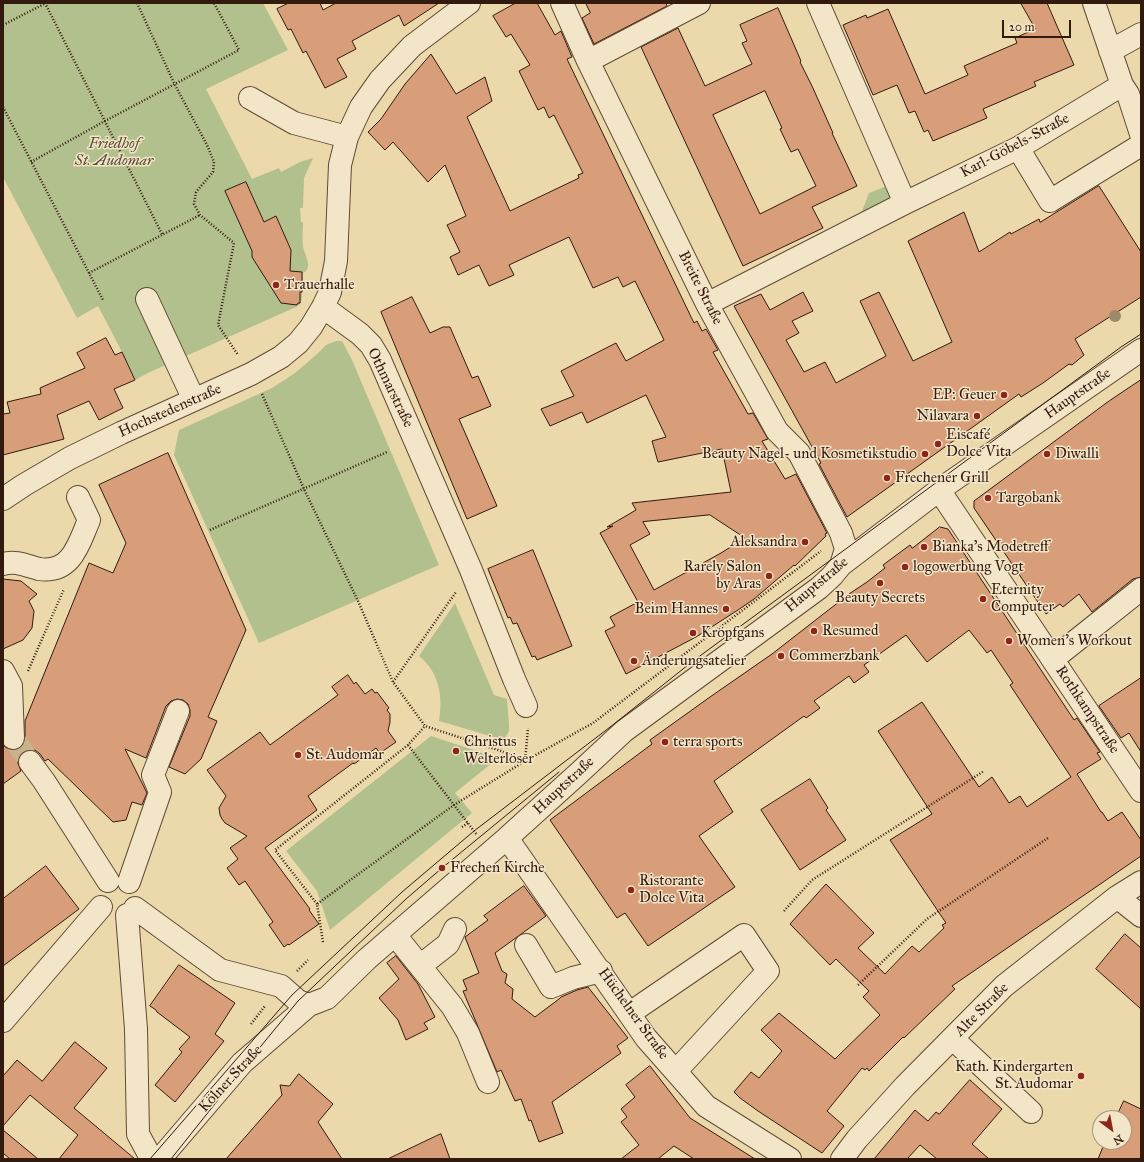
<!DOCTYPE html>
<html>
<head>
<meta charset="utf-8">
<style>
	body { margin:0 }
	#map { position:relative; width:1144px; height:1162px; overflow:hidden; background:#ecd9ab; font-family:"IM FELL Great Primer",serif }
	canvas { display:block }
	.frame { position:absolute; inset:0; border:4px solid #331a0f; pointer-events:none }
	.north { position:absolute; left:1092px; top:1110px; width:40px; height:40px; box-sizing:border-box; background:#f3e6c8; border:1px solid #a6947e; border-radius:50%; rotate:148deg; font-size:11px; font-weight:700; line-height:16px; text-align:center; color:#331a0f }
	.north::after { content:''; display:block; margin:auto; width:14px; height:18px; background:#8f2418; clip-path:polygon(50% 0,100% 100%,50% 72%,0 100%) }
	.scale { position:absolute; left:1002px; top:20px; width:69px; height:18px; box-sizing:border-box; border:2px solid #331a0f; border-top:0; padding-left:5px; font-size:12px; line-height:14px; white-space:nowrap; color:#331a0f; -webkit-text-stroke:3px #f3e6c8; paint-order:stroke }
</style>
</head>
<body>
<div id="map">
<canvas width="1144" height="1162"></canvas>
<div class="frame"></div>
<div class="north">N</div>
<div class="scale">20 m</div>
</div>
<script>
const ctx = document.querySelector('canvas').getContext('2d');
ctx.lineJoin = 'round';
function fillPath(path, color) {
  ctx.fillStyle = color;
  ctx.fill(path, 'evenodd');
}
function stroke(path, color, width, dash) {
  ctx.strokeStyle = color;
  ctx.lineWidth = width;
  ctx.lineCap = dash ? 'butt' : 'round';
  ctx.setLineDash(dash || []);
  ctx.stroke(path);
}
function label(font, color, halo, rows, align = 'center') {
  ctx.font = font + ' "IM FELL Great Primer",serif';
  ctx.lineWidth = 3;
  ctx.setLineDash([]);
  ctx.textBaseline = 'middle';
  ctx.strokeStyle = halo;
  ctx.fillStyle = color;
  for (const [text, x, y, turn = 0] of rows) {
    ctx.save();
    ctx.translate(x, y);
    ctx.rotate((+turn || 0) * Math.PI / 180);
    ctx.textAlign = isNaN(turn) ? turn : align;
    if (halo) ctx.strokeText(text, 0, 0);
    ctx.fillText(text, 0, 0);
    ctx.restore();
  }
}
fillPath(new Path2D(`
	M 3,3 L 263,3 L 288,50 L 206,89 L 252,179 L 279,168 L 281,172 L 300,162 L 313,158 L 304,178 L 303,208 L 300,208 L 301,222 L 303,222 C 303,230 302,238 303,246 C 304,254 314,268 303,273 L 303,287 L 301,303 L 296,307 L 150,372 L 135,380 L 122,352 L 98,306 L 77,318 L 3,177 Z
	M 884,187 L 889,188 L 893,198 L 861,214 L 869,193 Z
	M 336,341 L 342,341 L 352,360 L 439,565 L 259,643 L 174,455 L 179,430 L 272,388 L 295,373 L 316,355 L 326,345 Z
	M 455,603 L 494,695 L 507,699 L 509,724 L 509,731 L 504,740 L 439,721 C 443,697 440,673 419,656 Z
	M 431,736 L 498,758 L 455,793 L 472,813 L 330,930 L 317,891 L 286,851 Z`), '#b2c08e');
const building = new Path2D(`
	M 289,3 L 320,3 L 323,10 L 336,3 L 439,3 L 404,26 L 399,15 L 352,41 L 356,49 L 337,59 L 347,77 L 325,88 L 306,51 L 303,53 L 291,29 L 288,30 L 277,9 Z
	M 516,3 L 537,3 L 555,35 L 561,31 L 572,57 L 567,59 L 694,323 L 697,321 L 702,331 L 706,329 L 718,350 L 713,352 L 748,414 L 753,413 L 768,439 L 762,441 L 785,479 L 796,474 L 827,533 L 825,534 L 826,536 L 795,566 L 794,565 L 754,599 L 738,610 L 696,637 L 626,674 L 605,631 L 615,626 L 610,617 L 638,602 L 600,533 L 613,526 L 607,527 L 636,510 L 632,503 L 731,492 L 722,449 L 658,462 L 652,441 L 666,437 L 646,395 L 587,423 L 582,412 L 550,426 L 541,409 L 574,396 L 561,371 L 616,343 L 626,361 L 664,340 L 635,281 L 623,287 L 618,277 L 593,288 L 569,237 L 509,265 L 514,275 L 489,286 L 479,265 L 458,275 L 450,257 L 460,252 L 447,225 L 466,216 L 445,165 L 428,182 L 393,142 L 385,150 L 368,132 L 381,119 L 405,84 L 431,54 L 456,94 L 485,77 L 492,101 L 467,117 L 510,211 L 579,178 L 578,175 L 583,173 L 554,115 L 549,118 L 544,107 L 538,110 L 519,71 L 530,65 L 511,34 L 506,37 L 493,16 ZM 710,515 L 745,538 L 721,553 L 654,590 L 630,545 L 650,534 L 643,522 Z
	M 586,3 L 666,3 L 667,6 L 594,44 L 582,18 L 590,13 Z
	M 1021,3 L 1047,3 L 1074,65 L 1034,82 L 1036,86 L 983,109 L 987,118 L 933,141 L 928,130 L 924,132 L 915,111 L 909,113 L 897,85 L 873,95 L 843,25 L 866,15 L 867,18 L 888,9 L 925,94 L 968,75 L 964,66 L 1017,43 L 1015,38 L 1035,29 Z
	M 778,8 L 801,61 L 800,62 L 812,86 L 833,133 L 832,133 L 857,186 L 812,207 L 823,228 L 743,266 L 641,47 L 678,28 L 705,86 L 752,64 L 742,43 L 747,41 L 740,25 ZM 765,91 L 782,128 L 780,129 L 791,152 L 798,149 L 816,186 L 760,214 L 713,115 Z
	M 246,182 L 264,222 L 276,216 L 291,250 L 290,271 L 302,272 L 302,292 L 300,292 L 300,303 L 298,303 L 297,305 L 281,303 L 252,257 L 252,251 L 225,191 Z
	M 1099,186 L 1141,252 L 1141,297 L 1075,339 L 1084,355 L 1072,365 L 1069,364 L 1043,383 L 1021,397 L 1019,394 L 847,517 L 819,464 L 821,463 L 734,306 L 761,294 L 770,310 L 803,292 L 813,311 L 792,321 L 799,333 L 786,340 L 804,372 L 825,362 L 836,383 L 886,356 L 860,301 L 879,292 L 913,361 L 952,342 L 908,241 L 964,212 L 979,252 L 1010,232 L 1011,234 L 1039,219 L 1040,222 Z
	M 412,297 L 430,333 L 443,327 L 450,327 L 472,378 L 478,376 L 491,406 L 459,419 L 497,506 L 467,519 L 381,312 Z
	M 106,338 L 115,355 L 122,352 L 135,380 L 114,389 L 123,408 L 99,420 L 89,401 L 57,415 L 64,439 L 3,455 L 3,414 L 10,413 L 7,402 L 41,394 L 40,388 L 85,368 L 77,353 Z
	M 1141,380 L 1141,577 L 1133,579 L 1092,612 L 1079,594 L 1063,607 L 1060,604 L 1046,614 L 974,508 L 974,501 L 1109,401 Z
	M 168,453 L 246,630 L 208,717 L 217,721 L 201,759 L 185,774 L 169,767 L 190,716 L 190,710 L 188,704 L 183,700 L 177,699 L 171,701 L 166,706 L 146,758 L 125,749 L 147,793 L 142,805 L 132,802 L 126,820 L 113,822 L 48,759 L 45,761 L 40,754 L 35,750 L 28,750 L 22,752 L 18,757 L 18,763 L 21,771 L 3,784 L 3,745 L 8,749 L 14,750 L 20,748 L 24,743 L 25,738 L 25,721 L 89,563 L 113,573 L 126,543 L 99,485 Z
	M 940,527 L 948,529 L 1074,720 L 1077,718 L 1100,752 L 1097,753 L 1101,759 L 1077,774 L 1101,812 L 1102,812 L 1108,821 L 1122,812 L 1141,840 L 1141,856 L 952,986 L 955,989 L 904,1038 L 903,1037 L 869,1071 L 867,1068 L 865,1070 L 862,1068 L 827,1111 L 844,1126 L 822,1153 L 758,1111 L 740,1098 L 734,1092 L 751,1072 L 759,1078 L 782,1051 L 761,1030 L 779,1013 L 835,1059 L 880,1015 L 863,997 L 869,991 L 836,959 L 830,965 L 790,924 L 826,884 L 874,933 L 858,948 L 885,974 L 912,946 L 919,952 L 944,928 L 942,925 L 946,923 L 890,840 L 932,814 L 878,731 L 922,702 L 979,787 L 992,777 L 1009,803 L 1020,796 L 1027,807 L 1071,777 L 1010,685 L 1013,683 L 991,650 L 987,653 L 969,630 L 927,662 L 906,635 L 864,665 L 869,672 L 854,683 L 849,676 L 814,701 L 820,708 L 806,718 L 804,716 L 714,781 L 733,812 L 699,836 L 735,887 L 648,946 L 625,913 L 617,918 L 550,820 L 652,744 L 650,740 L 710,697 L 772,654 L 849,594 L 867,582 L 885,568 L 883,565 L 910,545 L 912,548 Z
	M 533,550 L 572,646 L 537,660 L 535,656 L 532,657 L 517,623 L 513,624 L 510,617 L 508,618 L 488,569 Z
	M 3,579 L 21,581 L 37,594 L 29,601 L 34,611 L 32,628 L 23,640 L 3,649 Z
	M 348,675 L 354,684 L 356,682 L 365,694 L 372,689 L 375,693 L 377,692 L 389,708 L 387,710 L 390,714 L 390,722 L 388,731 L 396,742 L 380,753 L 376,748 L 354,764 L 353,763 L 308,796 L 317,810 L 265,848 L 310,909 L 309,910 L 319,924 L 289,945 L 288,944 L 284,947 L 269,925 L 273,922 L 245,881 L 239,885 L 227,868 L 238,859 L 230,848 L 247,836 L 225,823 L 222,819 L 220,815 L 219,808 L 226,796 L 207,770 L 260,732 L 270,745 L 338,695 L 332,687 Z
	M 1141,678 L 1141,752 L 1129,733 L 1121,738 L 1099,706 Z
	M 810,779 L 828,808 L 826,810 L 846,840 L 800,870 L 761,810 Z
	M 46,866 L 79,909 L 3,966 L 3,899 Z
	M 524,886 L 546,916 L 495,953 L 502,971 L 507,974 L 505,983 L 513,989 L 512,999 L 535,1017 L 559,999 L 561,997 L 577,990 L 588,987 L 628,1038 L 617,1046 L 621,1053 L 552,1102 L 563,1133 L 539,1142 L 531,1120 L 529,1121 L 521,1099 L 515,1101 L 501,1070 L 497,1072 L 463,991 L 467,990 L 463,980 L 479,973 L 465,937 L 488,920 L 484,916 Z
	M 1125,934 L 1141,948 L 1141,1009 L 1096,969 Z
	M 396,956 L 418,984 L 435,1017 L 424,1023 L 428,1029 L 406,1040 L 398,1020 L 379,998 L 399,979 L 387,963 Z
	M 179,965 L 235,1003 L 215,1034 L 224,1041 L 175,1102 L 155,1085 L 182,1052 L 179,1049 L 190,1037 L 157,1012 L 156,1010 L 150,1006 Z
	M 75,1042 L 107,1068 L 74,1108 L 135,1159 L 59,1159 L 78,1135 L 30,1095 L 3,1126 L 3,1076 L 17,1060 L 42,1081 Z
	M 650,1066 L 690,1118 L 755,1159 L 694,1159 L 674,1146 L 658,1159 L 621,1159 L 639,1145 L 621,1122 L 627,1117 L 621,1109 L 635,1097 L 626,1085 Z
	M 299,1074 L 333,1104 L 318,1122 L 342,1159 L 226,1159 L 282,1095 L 280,1085 L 289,1086 Z
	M 970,1080 L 1002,1109 L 972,1144 L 989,1159 L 937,1159 L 920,1145 L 907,1159 L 874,1159 L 915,1110 L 928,1121 L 936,1112 L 939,1114 Z
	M 1124,1101 L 1141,1109 L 1141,1159 L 1098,1159 L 1105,1142 L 1124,1142 L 1124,1118 L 1116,1118 Z
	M 3,1130 L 38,1159 L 10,1159 L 3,1153 Z
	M 441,1134 L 450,1159 L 388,1159 Z`);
fillPath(building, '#d89d79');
stroke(building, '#331a0f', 1);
stroke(new Path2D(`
	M 13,738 L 30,762`), '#c7b38c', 22, [22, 11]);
const minor = new Path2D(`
	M 562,3 L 588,61 L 707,304 L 777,431 L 799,453 L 841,533 L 846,549 L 841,565
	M 818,3 L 905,203
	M 1094,3 L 1122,85 L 1128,94 L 1141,134
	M 1110,51 L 1141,34
	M 588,61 L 699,3
	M 250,98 L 294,123 L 347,137
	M 1018,148 L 1050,201 L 1141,145
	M 147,299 L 194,400
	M 707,304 L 905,203 L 1018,148 L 1122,85
	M 323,307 L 360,334 L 371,345 L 380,360 L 471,570 L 514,679 L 526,706
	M 939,490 L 1141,791
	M 3,499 L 24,485 L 70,458 L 121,433 L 251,374 L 281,357 L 298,343 L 311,327 L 323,307 L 330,292 L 336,261 L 340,165 L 347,137 L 361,107 L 380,80 L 412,46 L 469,3
	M 3,564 C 16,560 27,566 39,569 C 72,574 79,543 89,520 L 78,497
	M 1053,659 L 1141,589
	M 3,671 L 11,686 L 13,738
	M 30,762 L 44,781 L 108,881
	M 507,838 L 646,1038 L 706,1106 L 790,1159
	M 129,882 L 160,792 L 153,775 L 178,711
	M 1117,897 L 1141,916
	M 135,908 L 220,970 L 281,986 L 298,1001 L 309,1005
	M 127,915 L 136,1029 L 138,1134 L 151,1158 L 153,1159
	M 395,935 L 452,1006 L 468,1033 L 488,1082
	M 526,945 L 551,987 L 573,978 L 601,971
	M 420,966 L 448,944 L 455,929
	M 630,1013 L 744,935 L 768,971 L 676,1071
	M 3,1021 L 101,907
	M 953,1039 L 1031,1112
	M 160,1159 L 242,1063 L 309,1005 L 327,998 L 367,959 L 507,838 L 580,772 L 624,731 L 819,588 L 832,576 L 841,565 L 939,490 L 1141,350
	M 842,1159 L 857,1139 L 905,1086 L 1004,986 L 1117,897 L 1141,882`);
stroke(minor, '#614a36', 24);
stroke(new Path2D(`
	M 45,3 L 162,234
	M 137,3 L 175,85 L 207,145 L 214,162 L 213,172 L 196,192 L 194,204 L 200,215 L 234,243 L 218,325 L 238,355
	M 3,25 L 46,3
	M 3,107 L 103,300
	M 31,162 L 105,121 L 239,50 L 214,3
	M 89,273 L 200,215
	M 262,394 L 304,489 L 358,601 L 393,682 L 425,726 L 501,751 L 525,761 L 593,723 L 821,551
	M 210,530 L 387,452
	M 28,671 L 64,589
	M 393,682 L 456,592
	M 408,745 L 477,835
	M 462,827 L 468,823
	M 317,904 L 275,850 L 408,745 L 425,726
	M 784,911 L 812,880 L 984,771
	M 323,942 L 317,904 L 454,805 L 525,761 L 528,728
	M 297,971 L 308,960
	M 858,985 L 927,919 L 1048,838
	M 251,1024 L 265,1006`), '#331a0f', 2.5, [1, 2]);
stroke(minor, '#f3e6c8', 22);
stroke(new Path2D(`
	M 150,1159 L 292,995 L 402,892 L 474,831 L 614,724 L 693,661 L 1121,347 L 1141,334
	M 171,1159 L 261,1046 L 298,1001 L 406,899 L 442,868 L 559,772`), '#331a0f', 1);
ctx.fillStyle = '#9b8b6a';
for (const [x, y] of [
	[1115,316]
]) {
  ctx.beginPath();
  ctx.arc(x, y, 6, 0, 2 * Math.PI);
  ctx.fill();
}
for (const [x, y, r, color] of [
	[276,285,4,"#8f2418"],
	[1004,395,4,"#8f2418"],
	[977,416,4,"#8f2418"],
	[938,444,4,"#8f2418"],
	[925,454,4,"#8f2418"],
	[1047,454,4,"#8f2418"],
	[887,478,4,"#8f2418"],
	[988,498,4,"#8f2418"],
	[805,542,4,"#8f2418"],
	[924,547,4,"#8f2418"],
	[905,567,4,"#8f2418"],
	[769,576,4,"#8f2418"],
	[880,583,4,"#8f2418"],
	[983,599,4,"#8f2418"],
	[726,609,4,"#8f2418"],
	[814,631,4,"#8f2418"],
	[693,633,4,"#8f2418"],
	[1009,641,4,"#8f2418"],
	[781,656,4,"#8f2418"],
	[634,661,4,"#8f2418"],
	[665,742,4,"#8f2418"],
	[456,751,4,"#8f2418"],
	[298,755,4,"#8f2418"],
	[442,868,4,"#8f2418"],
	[631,890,4,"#8f2418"],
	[1081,1076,4,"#8f2418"]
]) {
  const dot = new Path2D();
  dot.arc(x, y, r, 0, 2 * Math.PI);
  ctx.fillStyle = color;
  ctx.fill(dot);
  stroke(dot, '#f3e6c8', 1.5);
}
label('italic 15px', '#594c35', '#f3e6c8', [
	["Friedhof",114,144],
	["St. Audomar",114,161]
]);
label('15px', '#331a0f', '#f3e6c8', [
	["Karl-Göbels-Straße",1015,146,-28],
	["Breite Straße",700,288,63],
	["Othmarstraße",390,388,64],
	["Hauptstraße",1078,394,-35],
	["Hochstedenstraße",170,411,-24],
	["Hauptstraße",817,585,-40],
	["Rothkampstraße",1087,710,56],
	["Hauptstraße",564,786,-43],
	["Alte Straße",982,1010,-45],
	["Hüchelner Straße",633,1014,54],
	["Kölner Straße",231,1079,-47]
]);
label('15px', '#331a0f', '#f3e6c8', [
	["Trauerhalle",284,285],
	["EP: Geuer",996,395,"right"],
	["Nilavara",969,416,"right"],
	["Eiscafé",946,435],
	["Dolce Vita",946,452],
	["Beauty Nagel- und Kosmetikstudio",917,454,"right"],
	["Diwalli",1055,454],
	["Frechener Grill",895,478],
	["Targobank",996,498],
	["Aleksandra",797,542,"right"],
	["Bianka's Modetreff",932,547],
	["Rarely Salon",761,567,"right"],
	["by Aras",761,584,"right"],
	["logowerbung Vogt",913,567],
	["Eternity",991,590],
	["Computer",991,607],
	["Beauty Secrets",880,598,"center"],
	["Beim Hannes",718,609,"right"],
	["Resumed",822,631],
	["Kröpfgans",701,633],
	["Women's Workout",1017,641],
	["Commerzbank",789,656],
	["Änderungsatelier",642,661],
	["Christus",464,742],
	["Welterlöser",464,759],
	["terra sports",673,742],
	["St. Audomar",306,755],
	["Frechen Kirche",450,868],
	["Ristorante",639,881],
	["Dolce Vita",639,898],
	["Kath. Kindergarten",1073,1067,"right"],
	["St. Audomar",1073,1084,"right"]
], 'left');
</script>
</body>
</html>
